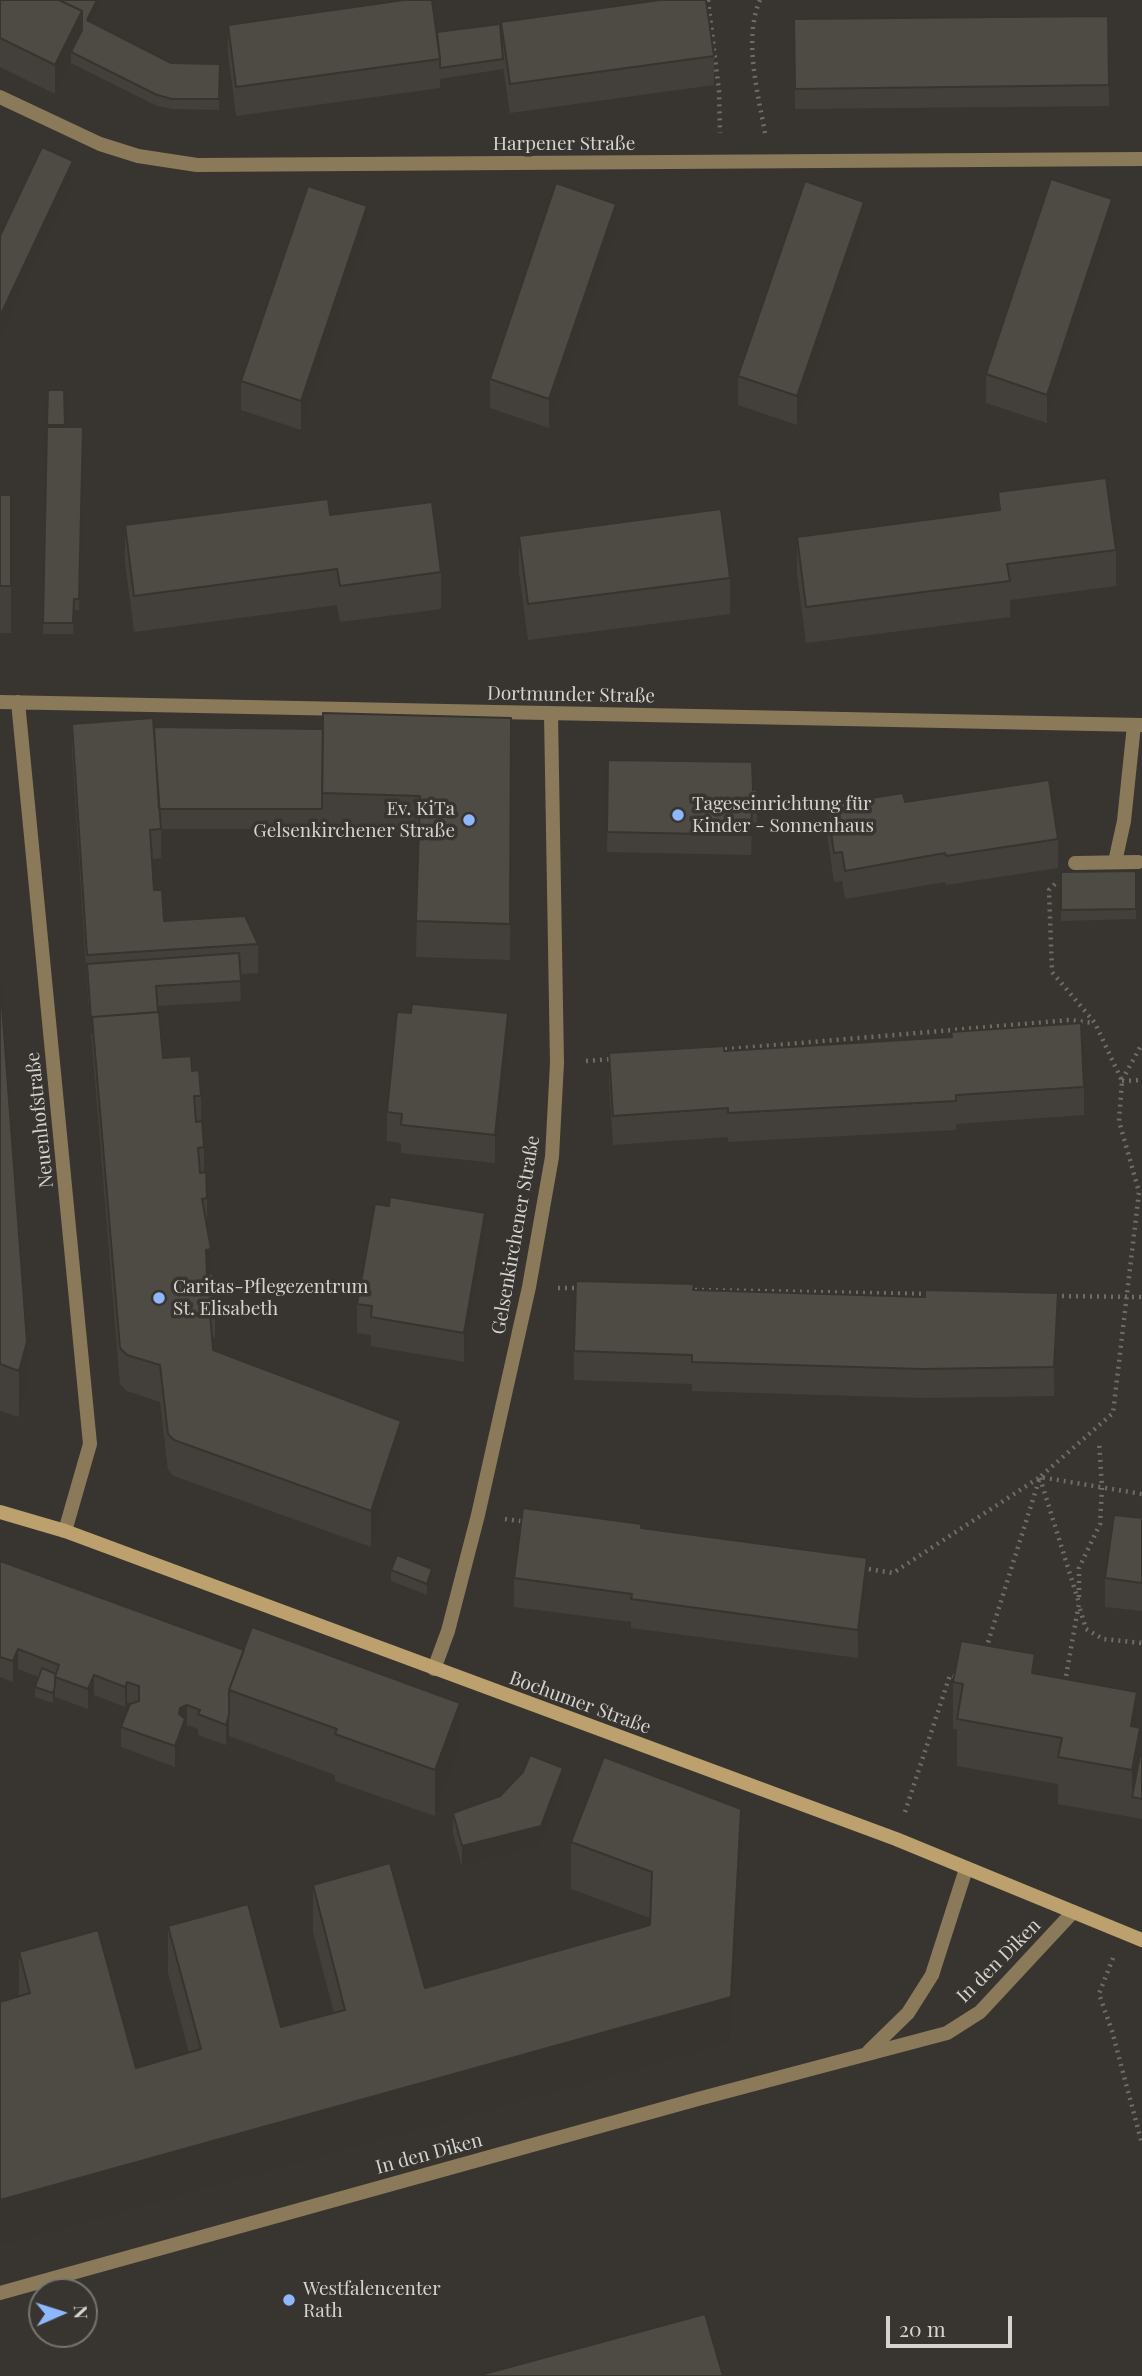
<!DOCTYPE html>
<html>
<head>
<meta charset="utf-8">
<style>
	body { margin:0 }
	#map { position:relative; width:1142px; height:2376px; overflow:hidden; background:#383530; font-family:"Playfair Display",serif }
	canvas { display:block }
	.north { position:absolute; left:28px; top:2278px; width:70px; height:70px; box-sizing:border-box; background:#383530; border:2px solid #777470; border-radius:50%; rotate:87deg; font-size:19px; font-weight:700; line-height:28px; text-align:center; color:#d5d3d0 }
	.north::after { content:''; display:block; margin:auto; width:24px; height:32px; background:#8eb8fd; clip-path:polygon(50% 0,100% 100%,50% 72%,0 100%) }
	.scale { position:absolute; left:886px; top:2316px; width:126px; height:32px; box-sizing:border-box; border:4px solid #d5d3d0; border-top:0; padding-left:9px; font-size:21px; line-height:24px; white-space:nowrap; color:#d5d3d0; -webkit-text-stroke:5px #383530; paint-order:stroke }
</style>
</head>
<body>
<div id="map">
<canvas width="1142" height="2376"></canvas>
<div class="north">N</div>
<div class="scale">20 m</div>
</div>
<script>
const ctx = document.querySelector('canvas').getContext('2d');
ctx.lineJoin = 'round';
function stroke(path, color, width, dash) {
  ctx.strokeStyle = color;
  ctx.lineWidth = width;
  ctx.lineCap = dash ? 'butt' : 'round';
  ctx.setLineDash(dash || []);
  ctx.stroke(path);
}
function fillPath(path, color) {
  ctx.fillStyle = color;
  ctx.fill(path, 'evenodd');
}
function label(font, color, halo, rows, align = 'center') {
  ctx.font = font + ' "Playfair Display",serif';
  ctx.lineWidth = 7;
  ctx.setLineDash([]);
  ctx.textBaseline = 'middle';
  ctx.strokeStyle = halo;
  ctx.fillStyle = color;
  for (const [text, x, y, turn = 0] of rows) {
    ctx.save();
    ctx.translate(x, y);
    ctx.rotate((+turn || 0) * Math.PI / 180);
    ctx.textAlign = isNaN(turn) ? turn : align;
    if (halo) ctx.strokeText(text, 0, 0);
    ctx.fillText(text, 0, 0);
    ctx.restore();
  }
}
stroke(new Path2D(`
	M 708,0 L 719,91 L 720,133
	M 760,0 C 743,39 758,93 765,133
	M 718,1050 L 1070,1020 L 1093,1023
	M 586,1061 L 612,1059
	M 1122,1080 L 1142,1044
	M 1122,1081 L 1142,1080
	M 558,1288 L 581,1288
	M 695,1290 L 927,1294
	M 1055,1296 L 1142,1297
	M 1040,1478 L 1079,1603 L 1065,1682
	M 505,1519 L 527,1522
	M 862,1568 L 893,1573 L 1040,1477 L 1142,1494
	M 1079,1597 L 1079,1568 L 1100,1524 L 1102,1487 L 1099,1441
	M 1080,1609 L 1086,1629 L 1103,1639 L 1142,1643
	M 986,1649 L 1040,1477 L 1113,1413 L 1139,1192 L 1119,1121 L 1122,1081 L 1095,1023 L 1052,972 L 1049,890 L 1055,884
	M 905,1812 L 950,1675 L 958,1677
	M 1113,1958 L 1099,1994 L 1112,2031 L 1142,2144`), '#6f6c68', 4.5, [2, 5]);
stroke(new Path2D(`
	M 1115,862 L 1124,821 L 1134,725
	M 1075,863 L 1138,862`), '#8b7a5a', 14);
stroke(new Path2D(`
	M 0,97 L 100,144 L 138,156 L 197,165 L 1142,159
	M 0,702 L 1142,725
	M 18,702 L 90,1444 L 65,1531
	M 434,1669 L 448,1631 L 478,1515 L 529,1287 L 552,1157 L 557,1063 L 551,714
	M 869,2051 L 908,2013 L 932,1975 L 966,1869
	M 0,2293 L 698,2099 L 947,2033 L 980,2012 L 1073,1912`), '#8b7a5a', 14);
stroke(new Path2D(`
	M 0,1512 L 65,1531 L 896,1839 L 1142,1940`), '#bca06d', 14);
fillPath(new Path2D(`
	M 0,0 L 102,0 L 91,23 L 171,63 L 220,64 L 219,110 L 172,109 L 157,106 L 71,63 L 55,94 L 0,67 Z
	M 1108,16 L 1109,106 L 795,109 L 794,19 Z
	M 501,22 L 714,56 L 714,85 L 510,113 L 503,67 L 503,69 L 440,79 L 440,88 L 236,116 L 228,53 L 228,25 L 437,32 L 501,38 Z
	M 1112,228 L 1047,423 L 986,403 L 986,374 Z
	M 864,231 L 797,425 L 738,405 L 738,376 Z
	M 616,233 L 549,428 L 490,408 L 490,379 Z
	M 367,235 L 301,430 L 241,410 L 241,381 Z
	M 48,390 L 64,390 L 65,427 L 83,427 L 79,610 L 74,610 L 73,634 L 43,634 Z
	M 998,492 L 1116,550 L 1116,586 L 1010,600 L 1010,617 L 806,643 L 797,573 L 797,537 L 998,511 Z
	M 0,495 L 11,495 L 11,633 L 0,633 Z
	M 330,515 L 441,572 L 441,609 L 340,622 L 337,605 L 134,632 L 125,561 L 125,525 Z
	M 519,536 L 730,578 L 730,614 L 528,640 L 519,572 Z
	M 511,718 L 510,960 L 416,957 L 419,833 L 322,829 L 161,829 L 161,858 L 152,859 L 154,890 L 164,921 L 258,944 L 258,973 L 240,974 L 241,1001 L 157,1006 L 163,1058 L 192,1071 L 201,1096 L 201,1122 L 204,1147 L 204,1173 L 207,1198 L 207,1230 L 211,1274 L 215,1300 L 215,1337 L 212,1337 L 213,1350 L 401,1457 L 371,1547 L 174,1476 L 168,1470 L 167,1462 L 160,1402 L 127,1391 L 120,1384 L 87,984 L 72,752 L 72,724 L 154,727 L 323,729 Z
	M 608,760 L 753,790 L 757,789 L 757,829 L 752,828 L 751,855 L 607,852 Z
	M 905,802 L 1058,839 L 1058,868 L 946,885 L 945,882 L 845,899 L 842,881 L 834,882 L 827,834 L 827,805 Z
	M 1136,871 L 1136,919 L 1061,921 L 1061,872 Z
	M 0,979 L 27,1388 L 19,1417 L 0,1411 Z
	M 411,1013 L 508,1042 L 495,1163 L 401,1153 L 401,1143 L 387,1141 L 387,1112 Z
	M 724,1051 L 1084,1087 L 1084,1115 L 956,1124 L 956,1130 L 728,1142 L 728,1137 L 613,1145 L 609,1082 L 609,1053 Z
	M 485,1242 L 464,1362 L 371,1346 L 371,1335 L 357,1333 L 357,1304 Z
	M 694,1290 L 1058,1322 L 1054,1396 L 922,1398 L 692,1391 L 692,1384 L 574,1380 L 574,1351 Z
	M 1142,1518 L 1142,1611 L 1105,1607 L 1105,1578 Z
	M 641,1528 L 867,1587 L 858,1658 L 631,1628 L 631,1622 L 514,1607 L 514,1578 Z
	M 0,1561 L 460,1750 L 435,1816 L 335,1781 L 335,1775 L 229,1736 L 229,1735 L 226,1745 L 198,1735 L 198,1729 L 187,1725 L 185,1726 L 185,1739 L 175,1767 L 121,1747 L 121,1727 L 131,1703 L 127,1702 L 125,1707 L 94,1695 L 88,1709 L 55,1697 L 53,1703 L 35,1697 L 35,1687 L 39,1677 L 18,1669 L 13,1682 L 0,1677 Z
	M 391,1570 L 432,1579 L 427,1595 L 391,1581 Z
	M 1035,1673 L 1137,1727 L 1140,1755 L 1142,1756 L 1142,1819 L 1058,1804 L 1058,1784 L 957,1766 L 957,1729 L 953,1729 L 953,1682 Z
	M 563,1788 L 541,1846 L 462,1867 L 453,1833 L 453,1813 Z
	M 571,1842 L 741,1856 L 731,2044 L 0,2247 L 0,2002 L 19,1997 L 19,1952 L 136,2068 L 189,2053 L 168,1973 L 168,1926 L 281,2027 L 334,2013 L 313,1932 L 313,1885 L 425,1988 L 650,1925 L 650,1918 L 571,1889 Z`), '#43403b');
fillPath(new Path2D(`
	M 97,0 L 102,0 L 87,31 L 87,20 Z
	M 82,11 L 82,40 L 71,52 L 71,63 L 55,94 L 55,65 Z
	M 73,161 L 73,181 L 0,336 L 0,316 Z
	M 1112,199 L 1112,228 L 1047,423 L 1047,395 Z
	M 864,202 L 864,231 L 797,425 L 797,396 Z
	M 616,204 L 616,233 L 549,428 L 549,399 Z
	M 367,206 L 367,235 L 301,430 L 301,401 Z
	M 508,1013 L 508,1042 L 495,1163 L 495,1135 Z
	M 485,1213 L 485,1242 L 464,1362 L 464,1333 Z
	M 211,1249 L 211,1285 L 206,1286 L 206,1250 Z
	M 1058,1293 L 1058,1322 L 1054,1396 L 1054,1367 Z
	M 27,1342 L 27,1388 L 19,1417 L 19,1371 Z
	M 401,1421 L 401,1457 L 371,1547 L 371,1511 Z
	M 867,1558 L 867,1587 L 858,1658 L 858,1630 Z
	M 432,1569 L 432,1579 L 427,1595 L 427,1584 Z
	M 18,1649 L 18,1669 L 13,1682 L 13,1661 Z
	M 1035,1654 L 1035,1701 L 1032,1673 Z
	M 94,1675 L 94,1695 L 88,1709 L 88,1689 Z
	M 127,1682 L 127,1702 L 125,1707 L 125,1687 Z
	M 55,1686 L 55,1697 L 53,1703 L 53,1693 Z
	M 1137,1692 L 1137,1739 L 1131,1773 L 1131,1726 Z
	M 460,1703 L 460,1750 L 435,1816 L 435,1770 Z
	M 1,1705 L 1,1734 L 0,1738 L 0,1709 Z
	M 187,1705 L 187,1725 L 185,1726 L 185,1739 L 175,1767 L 175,1746 L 179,1714 L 180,1708 Z
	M 229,1715 L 229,1735 L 226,1745 L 226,1725 Z
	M 1140,1728 L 1140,1775 L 1132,1797 L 1132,1770 Z
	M 563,1768 L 563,1788 L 541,1846 L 462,1867 L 462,1846 Z
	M 741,1809 L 741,1856 L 731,2044 L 0,2247 L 0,2200 L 731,1997 Z`), '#373430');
const building = new Path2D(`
	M 0,0 L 59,0 L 82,11 L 55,65 L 0,38 Z
	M 59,0 L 97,0 L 87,20 L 171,63 L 220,64 L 219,99 L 172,99 L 157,95 L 71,52 L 82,30 L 82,11 Z
	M 404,0 L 432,0 L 440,59 L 236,87 L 228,25 Z
	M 660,0 L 706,0 L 714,56 L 510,84 L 501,22 Z
	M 1108,16 L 1109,85 L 795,89 L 794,19 Z
	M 500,24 L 503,59 L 440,68 L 440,59 L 437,32 Z
	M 42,147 L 73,161 L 0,316 L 0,236 Z
	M 1051,179 L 1112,199 L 1047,395 L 986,374 Z
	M 805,181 L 864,202 L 797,396 L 738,376 Z
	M 556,183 L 616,204 L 549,399 L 490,379 Z
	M 308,186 L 367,206 L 301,401 L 241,381 Z
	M 48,390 L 64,390 L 65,425 L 47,425 Z
	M 47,427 L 83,427 L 79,599 L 74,599 L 73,623 L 43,623 Z
	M 1106,478 L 1116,550 L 1007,564 L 1010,581 L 806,607 L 797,537 L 1000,510 L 998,492 Z
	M 0,495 L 11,495 L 11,586 L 0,586 Z
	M 328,499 L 330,515 L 432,502 L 441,572 L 340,586 L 337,569 L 134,596 L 125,525 Z
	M 721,509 L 730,578 L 528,604 L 519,536 Z
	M 323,713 L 511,718 L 510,924 L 416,921 L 420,796 L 322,793 Z
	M 153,718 L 161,829 L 150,830 L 154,890 L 162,890 L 164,921 L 245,916 L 258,944 L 87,955 L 72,724 Z
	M 154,727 L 323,729 L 322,809 L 159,809 Z
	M 608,760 L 752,762 L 753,790 L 757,789 L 757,808 L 752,808 L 751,835 L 607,832 Z
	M 1049,780 L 1058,839 L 946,856 L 945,853 L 845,871 L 842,852 L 834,853 L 827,805 L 903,793 L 905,802 Z
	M 1136,871 L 1136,909 L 1061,910 L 1061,872 Z
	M 239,953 L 241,981 L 156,986 L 158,1012 L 92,1017 L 92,1033 L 87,964 Z
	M 0,979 L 27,1342 L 19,1371 L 0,1364 Z
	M 412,1004 L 508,1013 L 495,1135 L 401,1125 L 402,1114 L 387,1112 L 397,1012 L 411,1013 Z
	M 159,1012 L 163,1058 L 191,1056 L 192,1071 L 199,1070 L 201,1096 L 194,1096 L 196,1122 L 202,1121 L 204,1147 L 198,1148 L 200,1173 L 206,1172 L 207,1198 L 202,1199 L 211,1249 L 206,1250 L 207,1274 L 213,1274 L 215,1300 L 209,1301 L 213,1350 L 401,1421 L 371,1511 L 174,1440 L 168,1434 L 167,1426 L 160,1365 L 127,1355 L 120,1348 L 92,1017 Z
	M 1081,1023 L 1084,1087 L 956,1095 L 956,1101 L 728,1113 L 728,1108 L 613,1116 L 609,1053 L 724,1046 L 724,1051 L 952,1037 L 951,1032 Z
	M 390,1197 L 485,1213 L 464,1333 L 371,1317 L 372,1306 L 357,1304 L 375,1204 L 389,1206 Z
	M 576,1281 L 694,1284 L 693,1290 L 925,1297 L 925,1290 L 1058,1293 L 1054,1367 L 922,1369 L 692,1362 L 692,1355 L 574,1351 Z
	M 523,1508 L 641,1524 L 641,1528 L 867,1558 L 858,1630 L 631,1599 L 632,1594 L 514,1578 Z
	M 1114,1515 L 1142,1518 L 1142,1583 L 1105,1578 Z
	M 397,1555 L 432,1569 L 427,1584 L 391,1570 Z
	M 0,1561 L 244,1650 L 229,1690 L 229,1715 L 226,1725 L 198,1714 L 200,1710 L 187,1705 L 180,1708 L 179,1714 L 185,1719 L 175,1746 L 121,1727 L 130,1704 L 139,1701 L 139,1686 L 127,1682 L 125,1687 L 94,1675 L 88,1689 L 55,1677 L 59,1665 L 18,1649 L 13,1661 L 0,1657 Z
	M 252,1627 L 460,1703 L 435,1770 L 335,1734 L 337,1729 L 229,1690 Z
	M 961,1641 L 1035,1654 L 1032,1673 L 1137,1692 L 1131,1726 L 1140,1728 L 1132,1770 L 1058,1757 L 1062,1738 L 957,1719 L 963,1684 L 953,1682 Z
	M 42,1668 L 56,1674 L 55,1677 L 55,1686 L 53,1693 L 35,1687 Z
	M 530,1755 L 563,1768 L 541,1826 L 462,1846 L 453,1813 L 500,1796 L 523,1772 Z
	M 1140,1755 L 1142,1756 L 1142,1799 L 1132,1797 Z
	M 604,1757 L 741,1809 L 731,1997 L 0,2200 L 0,2002 L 30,1993 L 19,1952 L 98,1930 L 136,2068 L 201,2049 L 168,1926 L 248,1904 L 281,2027 L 345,2010 L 313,1885 L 390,1863 L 425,1988 L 650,1925 L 652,1872 L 571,1842 Z
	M 705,2314 L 723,2376 L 477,2376 Z`);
fillPath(building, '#4e4b45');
stroke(building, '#373430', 2);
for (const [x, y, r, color] of [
	[678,815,7,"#8eb8fd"],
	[469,820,7,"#8eb8fd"],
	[159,1298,7,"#8eb8fd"],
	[289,2300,7,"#8eb8fd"]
]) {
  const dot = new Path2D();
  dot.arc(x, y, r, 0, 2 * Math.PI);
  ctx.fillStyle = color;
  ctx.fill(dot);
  stroke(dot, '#383530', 2.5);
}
label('19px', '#d5d3d0', '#383530', [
	["Harpener Straße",564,144],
	["Dortmunder Straße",571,695,1],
	["Neuenhofstraße",40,1120,-96],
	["Gelsenkirchener Straße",516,1235,-80],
	["Bochumer Straße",580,1703,20],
	["In den Diken",999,1961,-45],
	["In den Diken",429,2154,-15]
]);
label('19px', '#d5d3d0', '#383530', [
	["Tageseinrichtung für",692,804],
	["Kinder - Sonnenhaus",692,826],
	["Ev. KiTa",455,809,"right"],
	["Gelsenkirchener Straße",455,831,"right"],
	["Caritas-Pflegezentrum",173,1287],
	["St. Elisabeth",173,1309],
	["Westfalencenter",303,2289],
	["Rath",303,2311]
], 'left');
</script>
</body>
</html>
